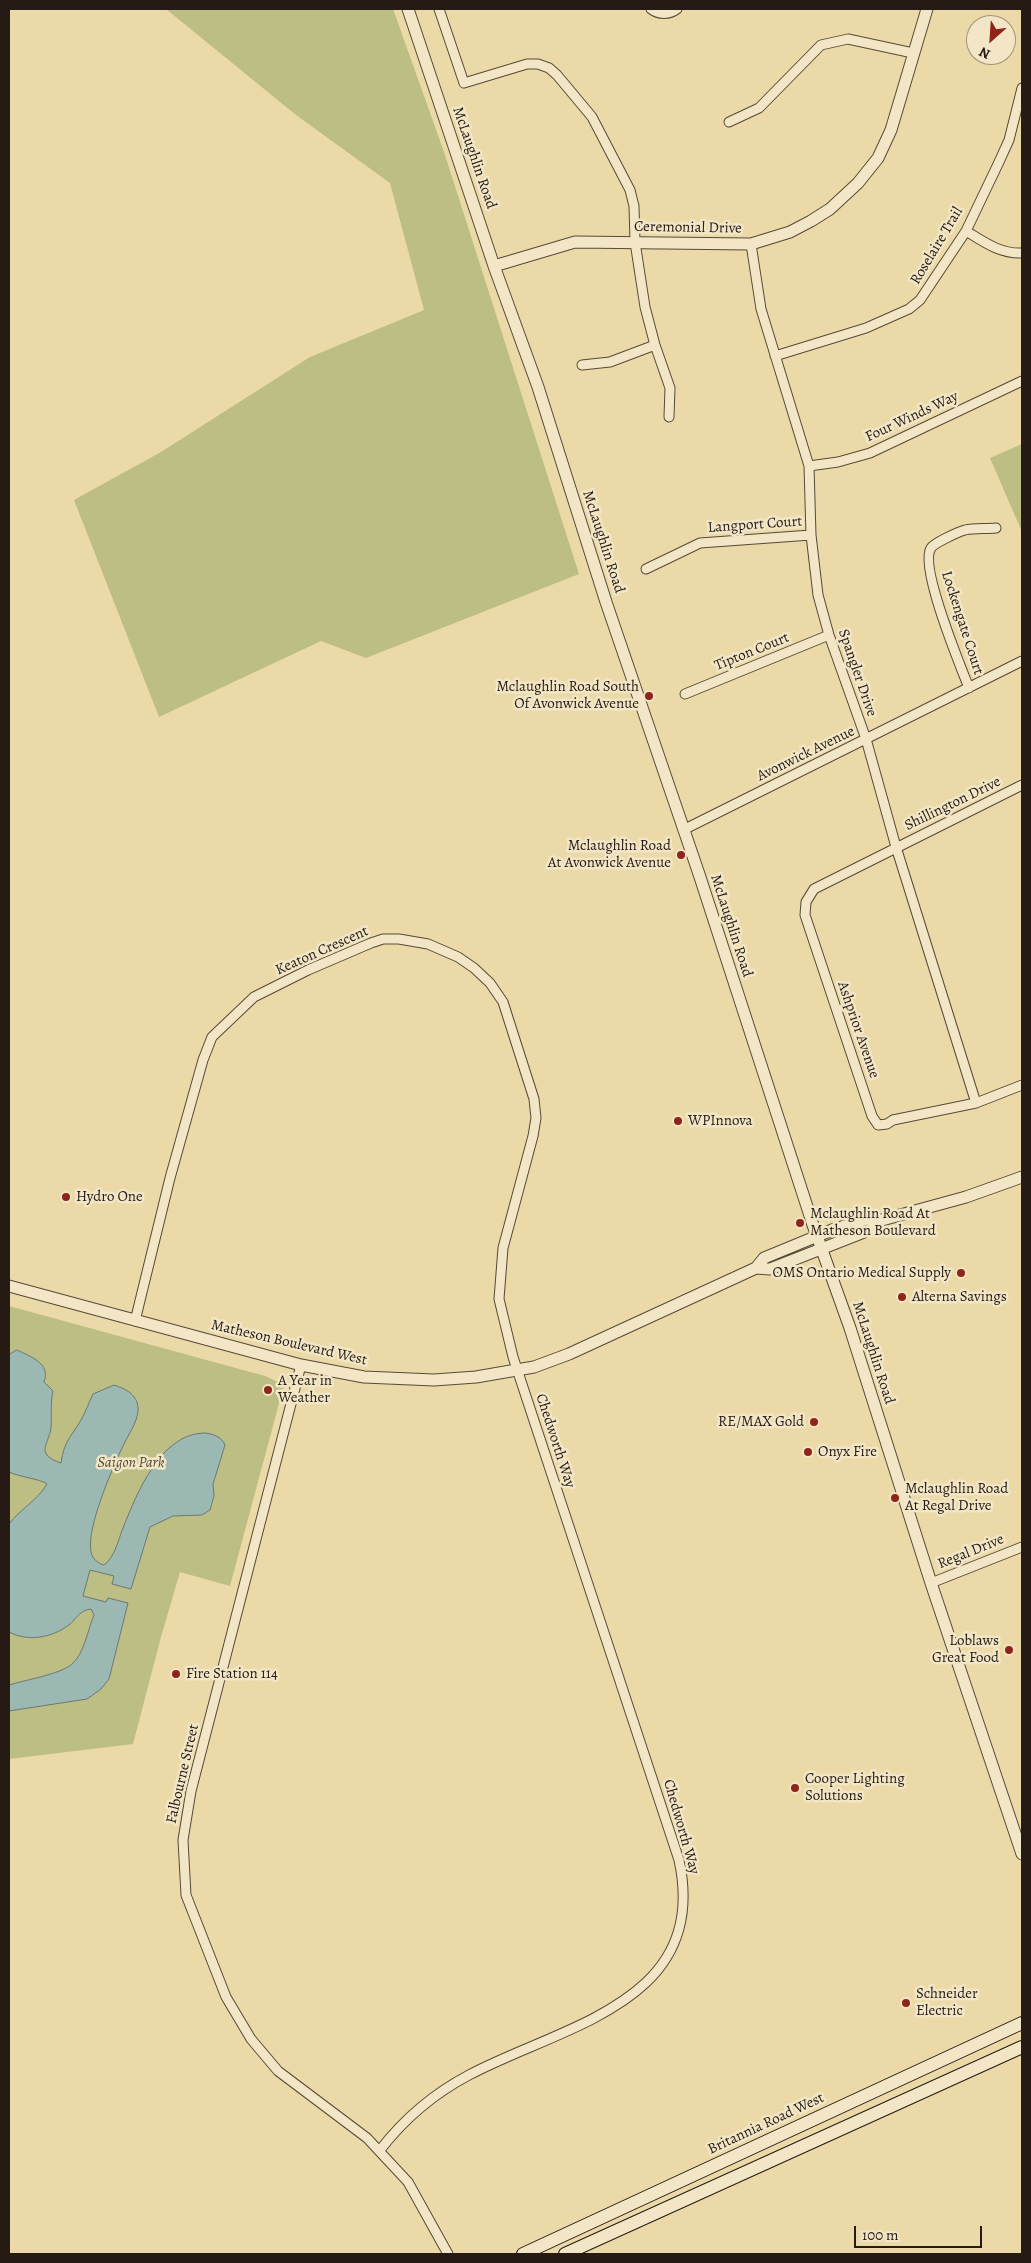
<!DOCTYPE html>
<html>
<head>
<meta charset="utf-8">
<style>
	body { margin:0 }
	#map { position:relative; width:1031px; height:2263px; overflow:hidden; background:#ebd9a7; font-family:Alegreya,serif }
	canvas { display:block }
	.frame { position:absolute; inset:0; border:10px solid #251a14; pointer-events:none }
	.north { position:absolute; left:966px; top:15px; width:50px; height:50px; box-sizing:border-box; background:#f2e6c6; border:1px solid #a0947f; border-radius:50%; rotate:206deg; font-size:14px; font-weight:700; line-height:20px; text-align:center; color:#251a14 }
	.north::after { content:''; display:block; margin:auto; width:18px; height:22px; background:#8f2418; clip-path:polygon(50% 0,100% 100%,50% 72%,0 100%) }
	.scale { position:absolute; left:854px; top:2226px; width:128px; height:22px; box-sizing:border-box; border:2px solid #251a14; border-top:0; padding-left:6px; font-size:15px; line-height:18px; white-space:nowrap; color:#251a14; -webkit-text-stroke:4px #f2e6c6; paint-order:stroke }
</style>
</head>
<body>
<div id="map">
<canvas width="1031" height="2263"></canvas>
<div class="frame"></div>
<div class="north">N</div>
<div class="scale">100 m</div>
</div>
<script>
const ctx = document.querySelector('canvas').getContext('2d');
ctx.lineJoin = 'round';
function fillPath(path, color) {
  ctx.fillStyle = color;
  ctx.fill(path, 'evenodd');
}
function stroke(path, color, width, dash) {
  ctx.strokeStyle = color;
  ctx.lineWidth = width;
  ctx.lineCap = dash ? 'butt' : 'round';
  ctx.setLineDash(dash || []);
  ctx.stroke(path);
}
function label(font, color, halo, rows, align = 'center') {
  ctx.font = font + ' Alegreya,serif';
  ctx.lineWidth = 5;
  ctx.setLineDash([]);
  ctx.textBaseline = 'middle';
  ctx.strokeStyle = halo;
  ctx.fillStyle = color;
  for (const [text, x, y, turn = 0] of rows) {
    ctx.save();
    ctx.translate(x, y);
    ctx.rotate((+turn || 0) * Math.PI / 180);
    ctx.textAlign = isNaN(turn) ? turn : align;
    if (halo) ctx.strokeText(text, 0, 0);
    ctx.fillText(text, 0, 0);
    ctx.restore();
  }
}
fillPath(new Path2D(`
	M 166,9 L 393,9 L 444,152 L 579,574 L 366,658 L 321,641 L 159,717 L 74,500 L 161,452 L 310,357 L 424,310 L 390,183 L 296,115 Z
	M 1022,444 L 1022,532 L 990,458 Z
	M 9,1306 L 265,1376 L 284,1385 L 230,1586 L 180,1572 L 161,1637 L 133,1744 L 9,1759 Z`), '#bcbe84');
const water = new Path2D(`
	M 17,1350 C 31,1357 51,1363 44,1382 L 53,1391 C 50,1403 52,1415 51,1428 C 49,1444 34,1454 61,1463 C 64,1441 71,1437 81,1420 C 86,1411 89,1402 93,1394 L 114,1385 C 126,1389 139,1395 138,1411 C 137,1423 128,1435 123,1446 C 112,1469 86,1529 91,1552 C 93,1560 98,1563 104,1565 C 115,1557 118,1540 123,1528 C 137,1493 160,1435 203,1433 C 212,1433 222,1437 225,1445 L 213,1484 L 214,1496 L 210,1510 L 202,1515 L 173,1516 L 150,1527 L 131,1589 L 112,1584 L 114,1576 L 90,1570 L 83,1596 L 106,1602 L 108,1598 L 128,1603 L 109,1679 L 101,1689 L 87,1699 L 9,1711 L 9,1685 C 25,1680 61,1674 72,1664 C 84,1654 88,1629 94,1615 L 91,1609 C 80,1610 76,1619 69,1625 C 51,1638 28,1642 9,1632 L 9,1524 C 20,1509 37,1501 47,1484 C 41,1479 19,1477 9,1472 L 9,1355 Z`);
fillPath(water, '#9cb8b2');
stroke(water, '#6c7973', 1);
const minor = new Path2D(`
	M 439,9 L 464,83 L 527,64 L 538,64 L 549,68 L 557,75 L 592,117 L 630,190 L 634,206 L 635,242 L 645,307 L 655,345 L 670,388 L 669,417
	M 651,9 C 659,15 669,15 677,9
	M 729,122 L 759,108 L 821,45 L 848,39 L 913,53
	M 966,231 C 984,242 1000,254 1022,253
	M 751,244 L 761,309 L 809,466 L 811,535 L 818,595 L 829,635 L 866,739 L 896,847 L 976,1103
	M 775,356 L 866,328 L 909,309 L 920,300 L 966,231 L 999,162 L 1009,140 L 1022,88
	M 582,365 L 610,362 L 655,345
	M 809,466 L 838,462 L 870,453 L 1022,381
	M 646,569 L 700,543 L 811,535
	M 969,688 C 960,665 919,566 931,548 C 934,543 958,532 965,530 C 974,528 986,529 996,528
	M 685,694 L 829,635
	M 1022,785 L 814,889 L 806,902 L 805,915 L 872,1116 L 878,1125 L 887,1124 L 893,1120 L 976,1103 L 1022,1085
	M 683,830 L 1022,661
	M 135,1321 L 170,1178 L 203,1060 L 212,1037 L 254,997 L 308,970 L 371,943 L 383,939 L 399,939 L 428,944 L 458,957 L 474,968 L 490,983 L 503,1002 L 534,1099 L 536,1118 L 533,1136 L 503,1248 L 499,1299 L 513,1357 L 679,1860 C 710,2003 563,2025 469,2075 C 433,2094 404,2119 380,2150
	M 301,1365 L 191,1791 L 183,1840 L 186,1895 L 226,1997 L 251,2039 L 278,2071 L 367,2138 L 408,2182 L 448,2254
	M 931,1583 L 1022,1547`);
const tertiary = new Path2D(`
	M 408,9 L 494,266 L 538,387 L 606,602 L 699,874 L 813,1225 L 850,1328 L 931,1583 L 1022,1854
	M 494,266 L 575,242 L 751,244 L 790,232 L 811,221 L 830,209 L 858,183 L 878,158 L 891,130 L 927,9
	M 756,1268 L 770,1269 L 872,1229 L 882,1220
	M 9,1286 L 301,1365 L 364,1377 L 434,1380 L 476,1377 L 534,1367 L 569,1354 L 756,1268 L 764,1258 L 832,1230 L 867,1219 L 882,1220 L 966,1197 L 1022,1177`);
const secondary = new Path2D(`
	M 523,2254 L 1022,2023
	M 565,2254 L 1022,2047`);
stroke(minor, '#564a39', 11);
stroke(tertiary, '#564a39', 13);
stroke(secondary, '#251a14', 14);
stroke(minor, '#f2e6c6', 9);
stroke(tertiary, '#f2e6c6', 11);
stroke(secondary, '#f2e6c6', 12);
for (const [x, y, r, color] of [
	[649,696,5,"#8f2418"],
	[681,855,5,"#8f2418"],
	[678,1121,5,"#8f2418"],
	[66,1197,5,"#8f2418"],
	[800,1223,5,"#8f2418"],
	[961,1273,5,"#8f2418"],
	[902,1297,5,"#8f2418"],
	[268,1390,5,"#8f2418"],
	[814,1422,5,"#8f2418"],
	[808,1452,5,"#8f2418"],
	[895,1498,5,"#8f2418"],
	[1009,1650,5,"#8f2418"],
	[176,1674,5,"#8f2418"],
	[795,1788,5,"#8f2418"],
	[906,2003,5,"#8f2418"]
]) {
  const dot = new Path2D();
  dot.arc(x, y, r, 0, 2 * Math.PI);
  ctx.fillStyle = color;
  ctx.fill(dot);
  stroke(dot, '#f2e6c6', 2);
}
label('15px', '#251a14', '#f2e6c6', [
	["McLaughlin Road",474,158,71],
	["Ceremonial Drive",688,228,1],
	["Roselaire Trail",937,246,-59],
	["Four Winds Way",912,417,-25],
	["Langport Court",755,525,-4],
	["McLaughlin Road",603,542,72],
	["Lockengate Court",962,623,72],
	["Tipton Court",752,652,-22],
	["Spangler Drive",857,673,71],
	["Avonwick Avenue",806,754,-26],
	["Shillington Drive",953,804,-26],
	["McLaughlin Road",731,926,72],
	["Keaton Crescent",322,951,-24],
	["Ashprior Avenue",858,1030,71],
	["Matheson Boulevard West",289,1343,13],
	["McLaughlin Road",873,1353,72],
	["Chedworth Way",555,1441,72],
	["Regal Drive",971,1552,-22],
	["Falbourne Street",183,1774,-77],
	["Chedworth Way",681,1827,74],
	["Britannia Road West",766,2124,-25]
]);
label('15px', '#251a14', '#f2e6c6', [
	["Mclaughlin Road South",639,687,"right"],
	["Of Avonwick Avenue",639,704,"right"],
	["Mclaughlin Road",671,846,"right"],
	["At Avonwick Avenue",671,863,"right"],
	["WPInnova",688,1121],
	["Hydro One",76,1197],
	["Mclaughlin Road At",810,1214],
	["Matheson Boulevard",810,1231],
	["OMS Ontario Medical Supply",951,1273,"right"],
	["Alterna Savings",912,1297],
	["A Year in",278,1381],
	["Weather",278,1398],
	["RE/MAX Gold",804,1422,"right"],
	["Onyx Fire",818,1452],
	["Mclaughlin Road",905,1489],
	["At Regal Drive",905,1506],
	["Loblaws",999,1641,"right"],
	["Great Food",999,1658,"right"],
	["Fire Station 114",186,1674],
	["Cooper Lighting",805,1779],
	["Solutions",805,1796],
	["Schneider",916,1994],
	["Electric",916,2011]
], 'left');
label('italic 15px', '#524b36', '#f2e6c6', [
	["Saigon Park",131,1463]
]);
</script>
</body>
</html>
